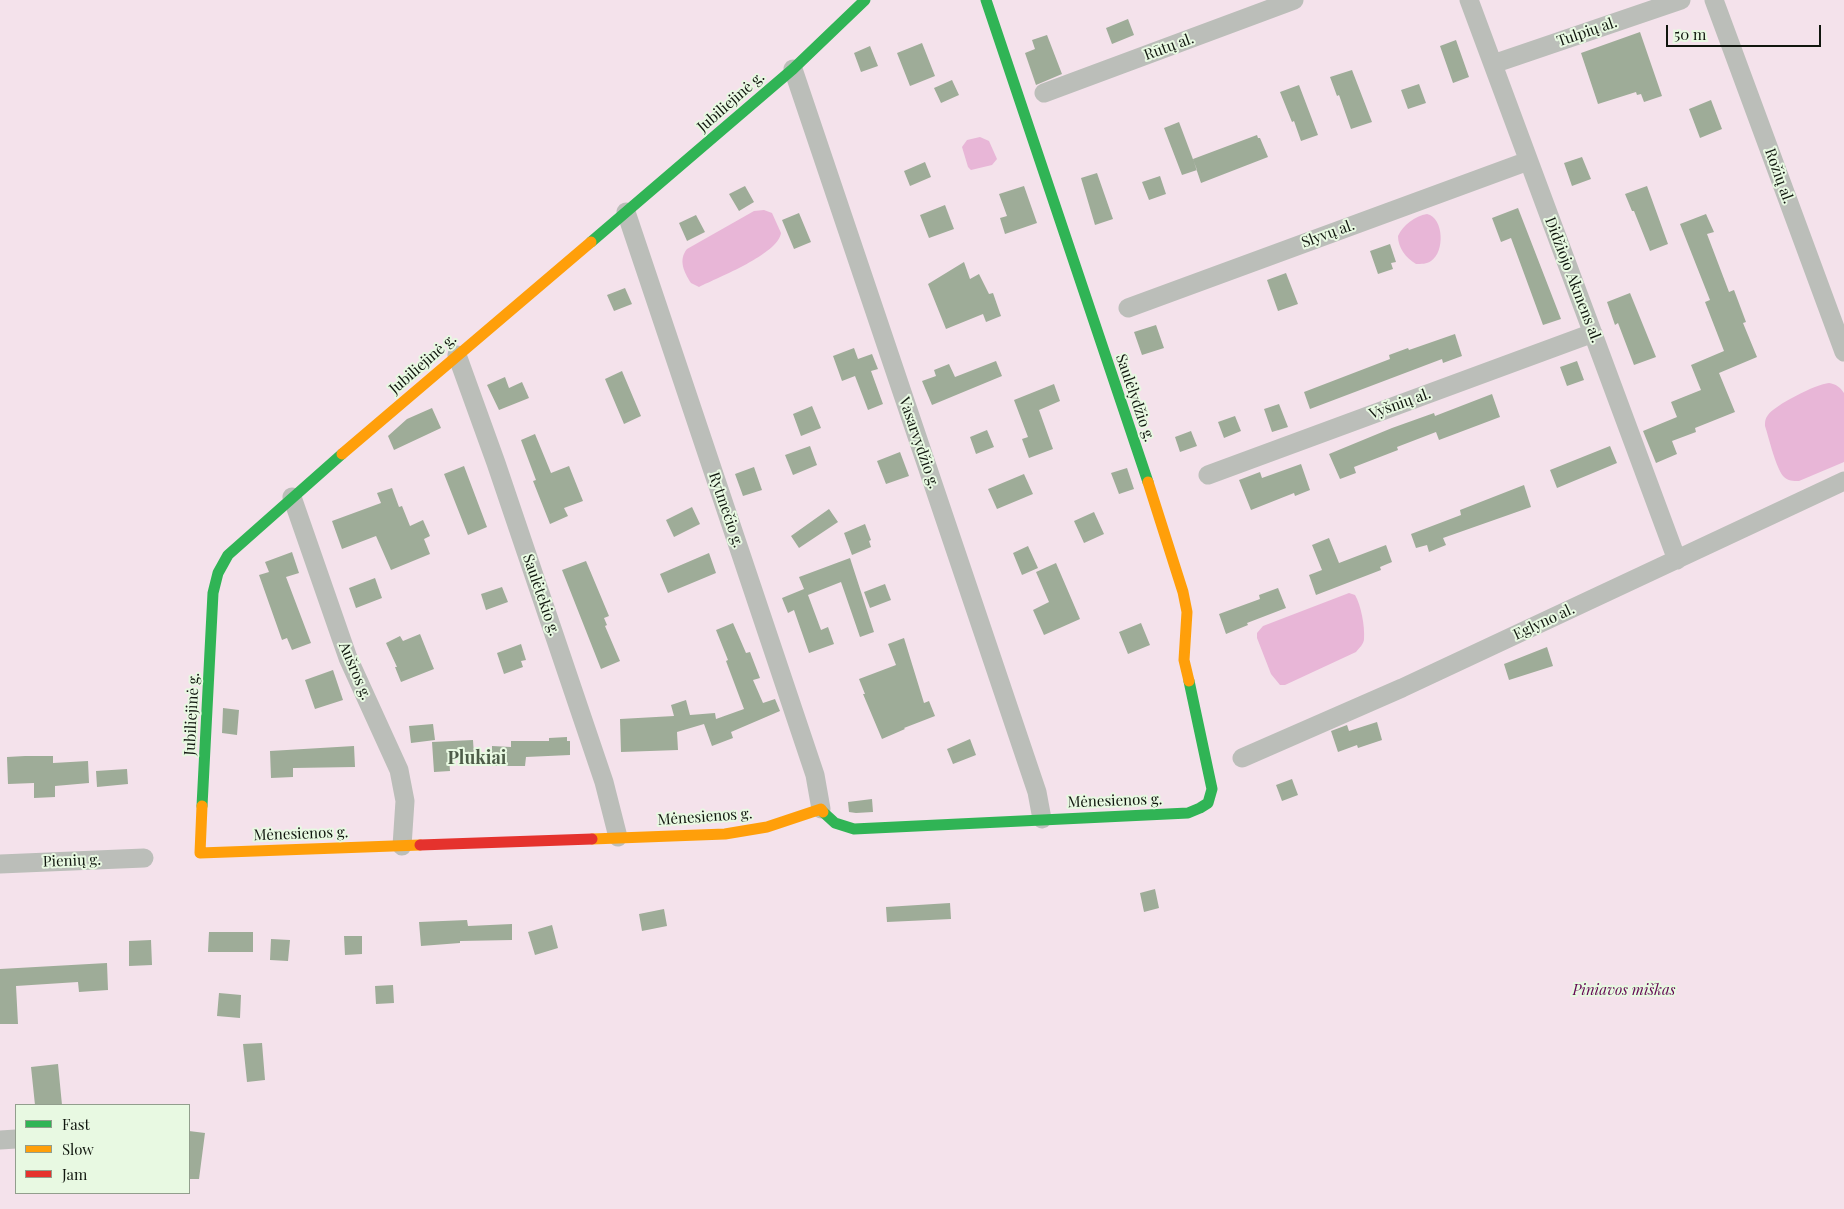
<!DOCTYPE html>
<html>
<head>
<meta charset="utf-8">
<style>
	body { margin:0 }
	#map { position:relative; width:1844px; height:1209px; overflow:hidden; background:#ebf4e7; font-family:"Playfair Display",serif }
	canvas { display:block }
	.legend { position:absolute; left:15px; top:1104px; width:175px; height:90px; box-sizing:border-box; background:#e8f9e2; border:1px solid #929e8d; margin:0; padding:6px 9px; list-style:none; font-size:15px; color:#10160e }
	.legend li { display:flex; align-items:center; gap:10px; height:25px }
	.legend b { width:25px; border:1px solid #929e8d }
	.scale { position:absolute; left:1666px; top:25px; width:155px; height:22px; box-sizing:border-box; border:2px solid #10160e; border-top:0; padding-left:6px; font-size:15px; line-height:18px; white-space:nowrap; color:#10160e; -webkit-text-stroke:4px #e8f9e2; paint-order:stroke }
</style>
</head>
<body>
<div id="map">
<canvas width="1844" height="1209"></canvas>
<ul class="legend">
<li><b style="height:6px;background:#30b455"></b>Fast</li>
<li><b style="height:6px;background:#ff9f0a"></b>Slow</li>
<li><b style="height:6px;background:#e5322d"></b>Jam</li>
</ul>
<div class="scale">50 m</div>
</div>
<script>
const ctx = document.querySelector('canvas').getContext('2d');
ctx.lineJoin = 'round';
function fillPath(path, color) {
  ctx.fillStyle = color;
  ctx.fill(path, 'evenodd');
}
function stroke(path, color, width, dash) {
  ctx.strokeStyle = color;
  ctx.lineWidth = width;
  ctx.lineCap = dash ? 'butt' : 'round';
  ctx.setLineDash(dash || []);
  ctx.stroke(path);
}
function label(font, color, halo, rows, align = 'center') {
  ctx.font = font + ' "Playfair Display",serif';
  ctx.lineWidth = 4;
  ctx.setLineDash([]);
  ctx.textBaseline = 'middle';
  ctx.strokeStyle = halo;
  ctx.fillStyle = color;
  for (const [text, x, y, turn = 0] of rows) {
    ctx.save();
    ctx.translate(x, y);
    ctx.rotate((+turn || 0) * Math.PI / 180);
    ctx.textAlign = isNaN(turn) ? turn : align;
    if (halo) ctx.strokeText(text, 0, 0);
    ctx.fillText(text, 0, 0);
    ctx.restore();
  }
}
fillPath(new Path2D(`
	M 0,0 L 1844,0 L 1844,1209 L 0,1209 ZM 16,1105 L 189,1105 L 189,1193 L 16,1193 Z`), '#f4e2eb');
fillPath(new Path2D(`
	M 980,137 L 989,141 L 997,159 L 992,165 L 971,170 L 968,167 L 962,147 L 967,140 Z
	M 764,210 L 772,213 L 781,233 C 778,254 719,277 699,287 L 691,283 C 684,272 678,260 687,249 L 754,211 Z
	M 1427,214 C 1444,218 1445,252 1431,261 C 1427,264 1421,264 1416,264 C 1406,258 1398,248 1398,236 C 1403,225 1415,216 1427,214 Z
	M 1829,383 C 1836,384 1840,387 1844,393 L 1844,462 L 1799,481 C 1793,481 1788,481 1784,477 C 1776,469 1769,438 1765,426 C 1765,422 1765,419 1768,415 C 1775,405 1816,384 1829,383 Z
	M 1349,593 L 1355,595 C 1361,605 1365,626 1364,639 C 1364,644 1359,648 1356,652 L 1285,685 L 1280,685 L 1271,674 L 1257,638 L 1257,633 L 1263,626 Z`), '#e8b6d7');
fillPath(new Path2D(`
	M 1128,19 L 1134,35 L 1112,44 L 1106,28 Z
	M 1640,32 L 1662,96 L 1644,102 L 1641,94 L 1637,95 L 1636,92 L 1598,104 L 1581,53 Z
	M 1047,35 L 1062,74 L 1036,85 L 1025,53 L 1035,49 L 1032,40 Z
	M 1456,40 L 1469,77 L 1453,83 L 1440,46 Z
	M 922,43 L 935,76 L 910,86 L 897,53 Z
	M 870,46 L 878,66 L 861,72 L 854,53 Z
	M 1352,70 L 1372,122 L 1351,129 L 1339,95 L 1337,96 L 1330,77 Z
	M 952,80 L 959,95 L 941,103 L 934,88 Z
	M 1419,84 L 1426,103 L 1408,109 L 1401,90 Z
	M 1299,85 L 1318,135 L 1301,141 L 1294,121 L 1292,122 L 1280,92 Z
	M 1711,100 L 1722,129 L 1700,138 L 1689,109 Z
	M 1179,122 L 1197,170 L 1182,175 L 1164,128 Z
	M 1257,135 L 1258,138 L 1260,138 L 1268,157 L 1201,183 L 1193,159 Z
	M 1582,157 L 1591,179 L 1572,186 L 1564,163 Z
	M 925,162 L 931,177 L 910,186 L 904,171 Z
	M 1097,173 L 1113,219 L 1095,225 L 1081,178 Z
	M 1160,176 L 1166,194 L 1149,200 L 1142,182 Z
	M 745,186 L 754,202 L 739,211 L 729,194 Z
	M 1024,186 L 1037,223 L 1005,234 L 1000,218 L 1007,216 L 999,194 Z
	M 1647,186 L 1668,244 L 1650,251 L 1634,211 L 1632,211 L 1625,194 Z
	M 945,205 L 954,229 L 929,238 L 920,215 Z
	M 1518,208 L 1561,319 L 1543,325 L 1511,238 L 1501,242 L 1492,218 Z
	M 799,213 L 811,242 L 794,249 L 782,220 Z
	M 1706,214 L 1714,232 L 1707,234 L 1729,292 L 1734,290 L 1746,322 L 1743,323 L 1757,357 L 1719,373 L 1735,412 L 1695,428 L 1696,432 L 1672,441 L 1677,454 L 1656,463 L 1643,431 L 1677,417 L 1671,402 L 1701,390 L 1691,365 L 1724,351 L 1705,302 L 1710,300 L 1680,224 Z
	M 696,215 L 705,232 L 687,241 L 679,223 Z
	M 1390,244 L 1396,262 L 1391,263 L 1393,269 L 1378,274 L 1370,251 Z
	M 964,262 L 970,279 L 979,274 L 989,294 L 993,293 L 1001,316 L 986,322 L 983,314 L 946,329 L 928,284 Z
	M 1286,273 L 1298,304 L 1278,311 L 1267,280 Z
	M 625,288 L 632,304 L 614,311 L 607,295 Z
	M 1630,293 L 1656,357 L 1634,365 L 1618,323 L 1615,325 L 1607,302 Z
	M 1156,325 L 1164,348 L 1142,355 L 1134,332 Z
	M 1455,334 L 1462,356 L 1443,363 L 1442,359 L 1310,409 L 1304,392 L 1390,359 L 1389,355 L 1408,348 L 1409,350 Z
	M 854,348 L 858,359 L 872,354 L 878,369 L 871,371 L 883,404 L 868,410 L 855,376 L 842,381 L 833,356 Z
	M 996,361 L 1002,376 L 932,405 L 922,381 L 936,376 L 934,370 L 949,364 L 955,377 Z
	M 1577,361 L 1584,380 L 1567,386 L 1560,367 Z
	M 622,371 L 641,416 L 624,424 L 605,379 Z
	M 505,377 L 509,388 L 522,382 L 529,398 L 499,410 L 487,385 Z
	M 1054,384 L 1060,401 L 1039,410 L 1053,449 L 1029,458 L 1022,439 L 1028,437 L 1014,400 Z
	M 1492,394 L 1500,417 L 1439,440 L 1436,432 L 1397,447 L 1398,450 L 1354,467 L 1356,473 L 1340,479 L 1329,454 L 1392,428 L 1434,413 L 1435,416 Z
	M 1279,404 L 1288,427 L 1272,432 L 1264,409 Z
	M 812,406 L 821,428 L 801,436 L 793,414 Z
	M 432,408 L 441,428 L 394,450 L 388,436 L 407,419 Z
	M 1235,416 L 1241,431 L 1224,438 L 1218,422 Z
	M 987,430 L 994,447 L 976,454 L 970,437 Z
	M 1191,431 L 1197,446 L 1180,452 L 1175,437 Z
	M 535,434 L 551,473 L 569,466 L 583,501 L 564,508 L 568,516 L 550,524 L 533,481 L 536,480 L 521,440 Z
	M 810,446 L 817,465 L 793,475 L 785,455 Z
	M 1610,446 L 1617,463 L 1557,488 L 1550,470 Z
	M 900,452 L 909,476 L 886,484 L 877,461 Z
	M 1301,464 L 1310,490 L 1295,496 L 1294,493 L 1251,510 L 1239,480 L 1260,472 L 1262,478 Z
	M 464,466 L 487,527 L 468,535 L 444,474 Z
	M 754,467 L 762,490 L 743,496 L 735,474 Z
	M 1127,468 L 1134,489 L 1119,494 L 1111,473 Z
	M 1024,474 L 1033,494 L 997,509 L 988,489 Z
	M 1524,485 L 1531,507 L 1443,538 L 1446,545 L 1429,552 L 1427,545 L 1416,548 L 1411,534 L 1461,515 L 1460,510 Z
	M 392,488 L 399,507 L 402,506 L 410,526 L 423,520 L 430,536 L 424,539 L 430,554 L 391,570 L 376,536 L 342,549 L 332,521 L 381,503 L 377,493 Z
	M 692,507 L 700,524 L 674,537 L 666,520 Z
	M 829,509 L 838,522 L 799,548 L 791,536 Z
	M 1094,512 L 1104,534 L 1084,543 L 1074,521 Z
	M 865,524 L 871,540 L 869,541 L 871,547 L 852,555 L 844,533 Z
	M 1329,538 L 1339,563 L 1386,545 L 1392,562 L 1380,567 L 1381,570 L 1316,595 L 1309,575 L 1322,570 L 1312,545 Z
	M 1028,546 L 1038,568 L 1022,575 L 1013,553 Z
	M 292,552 L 299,573 L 286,577 L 311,643 L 292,650 L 287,638 L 282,640 L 259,575 L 269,572 L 265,562 Z
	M 709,553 L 716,573 L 668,593 L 660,574 Z
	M 850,558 L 874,632 L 860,637 L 841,582 L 808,595 L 821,630 L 828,627 L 834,644 L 809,653 L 794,610 L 788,613 L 782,598 L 804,589 L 799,577 Z
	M 586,561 L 609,616 L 604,618 L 607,625 L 605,626 L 620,661 L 601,669 L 562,570 Z
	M 1056,563 L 1080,619 L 1044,635 L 1033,610 L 1049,602 L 1036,572 Z
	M 375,578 L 382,598 L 356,608 L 349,588 Z
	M 885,584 L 891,600 L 870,608 L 864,592 Z
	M 502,587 L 508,602 L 486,610 L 481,594 Z
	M 1278,588 L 1286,608 L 1247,623 L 1248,625 L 1226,634 L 1219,614 L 1260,599 L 1259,595 Z
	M 733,623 L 746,653 L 750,652 L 760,678 L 753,680 L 763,703 L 775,699 L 780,711 L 731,732 L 733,738 L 712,746 L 704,724 L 677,732 L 678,750 L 621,752 L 620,719 L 674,716 L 671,705 L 686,700 L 690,715 L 715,713 L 716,719 L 744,709 L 726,661 L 728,660 L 716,630 Z
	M 1141,623 L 1150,645 L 1128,654 L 1119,632 Z
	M 420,634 L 434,669 L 401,682 L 395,667 L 397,667 L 386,643 L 400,636 L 403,641 Z
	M 904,638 L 924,703 L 929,701 L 935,716 L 904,728 L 905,729 L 882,739 L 863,694 L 865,694 L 859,679 L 896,665 L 888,644 Z
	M 521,644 L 526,660 L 521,661 L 523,667 L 504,674 L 497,653 Z
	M 1547,647 L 1553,666 L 1509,680 L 1504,664 Z
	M 333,670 L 343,700 L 315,709 L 305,680 Z
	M 223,708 L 239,710 L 237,735 L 222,733 Z
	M 1377,722 L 1382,740 L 1358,748 L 1357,745 L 1338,752 L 1331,731 L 1347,725 L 1349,731 Z
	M 433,724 L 435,740 L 411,743 L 409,726 Z
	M 567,737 L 567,741 L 570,741 L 570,755 L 526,757 L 525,766 L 492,766 L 492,746 L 511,747 L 511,741 L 549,741 L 549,738 Z
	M 970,739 L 976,755 L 953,764 L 947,749 Z
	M 473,740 L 474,756 L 449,758 L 450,771 L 434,772 L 432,742 Z
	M 354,746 L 355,767 L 293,768 L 293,777 L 271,778 L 270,751 Z
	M 25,756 L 53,756 L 53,763 L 88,761 L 89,783 L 55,786 L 55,797 L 34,798 L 34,783 L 8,784 L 7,757 Z
	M 127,769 L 128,784 L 97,787 L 96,771 Z
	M 1292,779 L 1298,795 L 1282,801 L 1276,785 Z
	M 872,799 L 873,812 L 856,813 L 849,812 L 848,802 Z
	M 1155,889 L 1159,908 L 1144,912 L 1140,893 Z
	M 950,903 L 951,919 L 887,922 L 886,907 Z
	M 664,909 L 667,926 L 642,931 L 639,914 Z
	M 467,920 L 468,926 L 512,924 L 512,940 L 460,941 L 460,943 L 421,946 L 419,922 Z
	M 552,925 L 558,948 L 535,955 L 528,932 Z
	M 209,932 L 253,932 L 253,952 L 208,952 Z
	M 344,936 L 362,936 L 362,954 L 345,955 Z
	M 271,939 L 290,940 L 288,961 L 270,960 Z
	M 151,940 L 152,965 L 129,966 L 129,941 Z
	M 107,963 L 108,990 L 79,992 L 78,982 L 16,986 L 18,1024 L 0,1024 L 0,969 Z
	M 393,985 L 394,1003 L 376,1004 L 375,986 Z
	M 219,993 L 241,995 L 240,1018 L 217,1016 Z
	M 262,1043 L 265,1080 L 247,1082 L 243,1044 Z
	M 58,1064 L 62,1105 L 35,1105 L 31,1067 Z
	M 189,1131 L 205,1133 L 199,1179 L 189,1179 Z`), '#9eac98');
stroke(new Path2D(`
	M 1469,0 L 1677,560
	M 1714,0 L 1844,352
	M 1493,64 L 1681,0
	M 793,69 L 1037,792 L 1042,819
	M 1044,93 L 1294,0
	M 626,212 L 815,775 L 821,809
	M 1128,308 L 1528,161
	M 457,355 L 496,463 L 604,782 L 618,837
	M 1208,475 L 1593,333
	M 292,497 L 348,658 L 399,770 L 405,801 L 402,846
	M 1242,758 L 1402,688 L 1844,481
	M 0,864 L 144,858
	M 0,1140 L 16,1139`), '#bbbeb9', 19);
stroke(new Path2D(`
	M 986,0 L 1148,482
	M 591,242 L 793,69 L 865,0
	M 202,806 L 213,593 L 218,573 L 228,555 L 342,454
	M 823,812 L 835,823 L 854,829 L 1188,813 L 1200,808 L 1208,803 L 1212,789 L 1189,681`), '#30b455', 11);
stroke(new Path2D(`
	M 342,454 L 591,242
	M 1148,482 L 1183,592 L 1187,612 L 1184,660 L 1189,681
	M 202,806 L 200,853 L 420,845
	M 592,839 L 725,834 L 767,827 L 821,809 L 823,812`), '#ff9f0a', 11);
stroke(new Path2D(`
	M 420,845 L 592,839`), '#e5322d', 11);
label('15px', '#10160e', '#e8f9e2', [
	["Tulpių al.",1587,32,-19],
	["Rūtų al.",1169,47,-20],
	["Jubiliejinė g.",731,102,-41],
	["Rožių al.",1779,176,70],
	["Slyvų al.",1328,234,-20],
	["Didžiojo Akmens al.",1573,280,69],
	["Jubiliejinė g.",423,364,-41],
	["Saulėlydžio g.",1135,398,71],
	["Vyšnių al.",1400,404,-20],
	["Vasarvydžio g.",919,443,71],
	["Rytmečio g.",726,510,71],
	["Saulėtekio g.",541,595,71],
	["Eglyno al.",1544,622,-25],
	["Aušros g.",355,671,67],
	["Jubiliejinė g.",192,714,-87],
	["Mėnesienos g.",1115,801,-2],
	["Mėnesienos g.",705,817,-4],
	["Mėnesienos g.",301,834,-2],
	["Pienių g.",72,861,-2]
]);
label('italic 15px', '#640852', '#e8f9e2', [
	["Piniavos miškas",1624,990]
]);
label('bold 18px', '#4d5c48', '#e8f9e2', [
	["Plukiai",477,758]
]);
</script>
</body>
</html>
